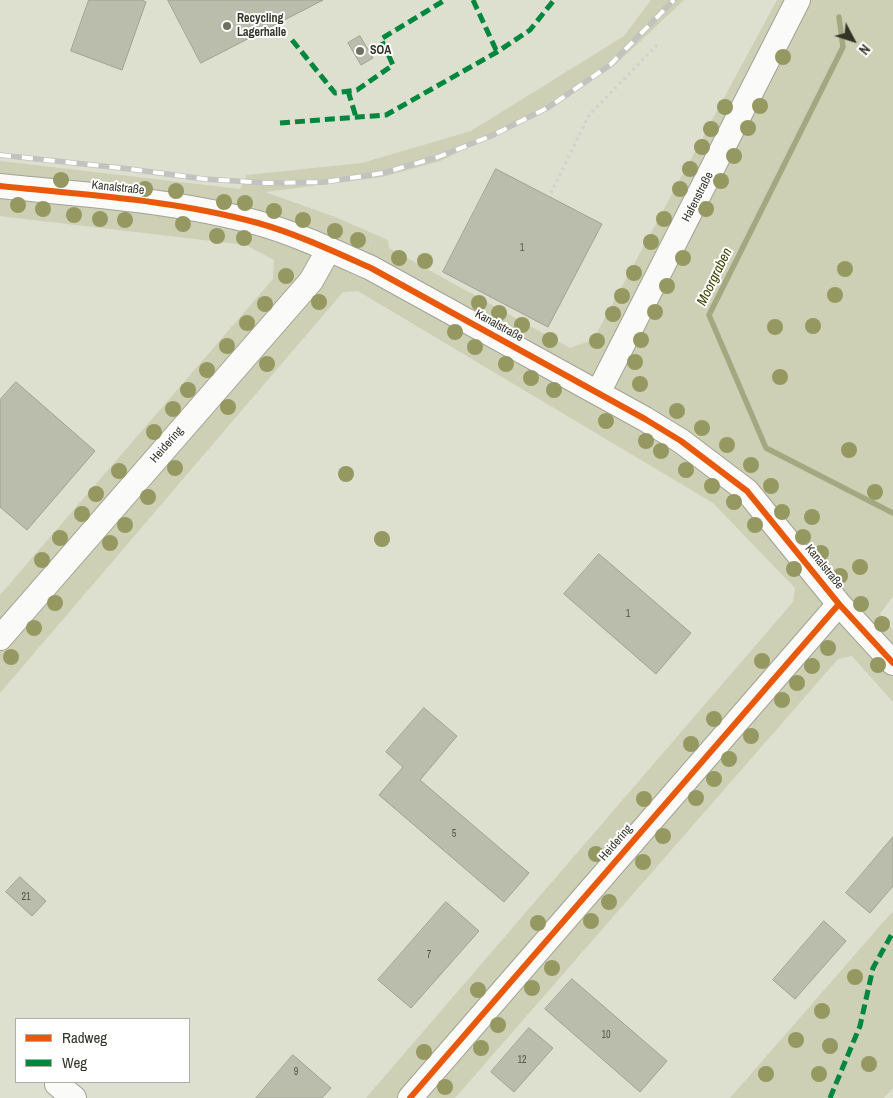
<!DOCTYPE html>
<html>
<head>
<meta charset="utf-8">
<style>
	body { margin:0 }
	#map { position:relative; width:893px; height:1098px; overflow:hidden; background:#dddfcf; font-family:"Archivo Narrow",sans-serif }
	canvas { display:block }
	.legend { position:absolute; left:15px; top:1018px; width:175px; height:65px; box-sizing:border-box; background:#fff; border:1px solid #adaea9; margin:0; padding:6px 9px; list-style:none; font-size:15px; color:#323428 }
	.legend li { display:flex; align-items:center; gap:10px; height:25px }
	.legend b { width:25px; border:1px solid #adaea9 }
	.north { position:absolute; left:828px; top:15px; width:50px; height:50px; -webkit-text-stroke:4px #fff; paint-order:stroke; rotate:130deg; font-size:14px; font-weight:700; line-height:20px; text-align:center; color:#323428 }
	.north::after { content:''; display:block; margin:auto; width:18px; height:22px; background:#323428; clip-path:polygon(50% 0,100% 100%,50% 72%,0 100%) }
</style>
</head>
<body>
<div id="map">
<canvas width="893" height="1098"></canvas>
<ul class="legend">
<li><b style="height:6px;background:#e8590c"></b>Radweg</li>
<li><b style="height:6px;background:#00873e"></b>Weg</li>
</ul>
<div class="north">N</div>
</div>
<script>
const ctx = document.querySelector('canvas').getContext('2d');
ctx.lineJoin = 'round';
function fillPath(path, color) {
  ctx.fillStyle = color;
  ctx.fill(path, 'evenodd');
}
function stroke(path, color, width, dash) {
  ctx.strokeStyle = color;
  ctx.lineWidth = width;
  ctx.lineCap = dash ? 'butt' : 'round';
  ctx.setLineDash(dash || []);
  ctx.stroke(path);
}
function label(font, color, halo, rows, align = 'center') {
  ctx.font = font + ' "Archivo Narrow",sans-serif';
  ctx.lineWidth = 4;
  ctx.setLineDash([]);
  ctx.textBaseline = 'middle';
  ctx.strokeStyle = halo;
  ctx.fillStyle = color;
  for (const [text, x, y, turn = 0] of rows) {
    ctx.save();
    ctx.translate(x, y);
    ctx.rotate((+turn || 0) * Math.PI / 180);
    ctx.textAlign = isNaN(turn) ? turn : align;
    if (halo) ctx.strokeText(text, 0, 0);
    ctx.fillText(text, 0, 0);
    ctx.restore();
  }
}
fillPath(new Path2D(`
	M 651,0 L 684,0 L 615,65 L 552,107 L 440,161 L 382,177 L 265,192 L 335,217 L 388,240 L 389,248 L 570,348 L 593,340 L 777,0 L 893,0 L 893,596 L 880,614 L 893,630 L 893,702 L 852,656 L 838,659 L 455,1098 L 366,1098 L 793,602 L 795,588 L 713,503 L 358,291 L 343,292 L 0,693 L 0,595 L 273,279 L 274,260 L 246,245 L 0,216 L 0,161 L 240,189 L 247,175 L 362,163 L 471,131 L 624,36 Z
	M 893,911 L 893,1088 L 884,1098 L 730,1098 Z`), '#cdd0b4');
stroke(new Path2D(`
	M 839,17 L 843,47 L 709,315 L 766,448 L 893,513`), '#a4a880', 5.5);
const building = new Path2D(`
	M 89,0 L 142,0 L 146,2 L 122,70 L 71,51 Z
	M 168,0 L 323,0 L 201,63 Z
	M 360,36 L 373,58 L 361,65 L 348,43 Z
	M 496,169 L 602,224 L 548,327 L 443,272 Z
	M 16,382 L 95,451 L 27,530 L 0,507 L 0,400 Z
	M 599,554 L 691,633 L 656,674 L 564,594 Z
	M 424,708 L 457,736 L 420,780 L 529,873 L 504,902 L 379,795 L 403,767 L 386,752 Z
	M 893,837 L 893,886 L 870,913 L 846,893 Z
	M 20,877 L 46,901 L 32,916 L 6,892 Z
	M 446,902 L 479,931 L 411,1008 L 378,980 Z
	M 824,921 L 846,941 L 795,999 L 773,980 Z
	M 572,979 L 667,1061 L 640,1092 L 545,1009 Z
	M 529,1028 L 553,1048 L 514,1092 L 491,1072 Z
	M 293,1055 L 331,1088 L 322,1098 L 256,1098 Z`);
fillPath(building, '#bbbdac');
stroke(building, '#9fa094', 1);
const minor = new Path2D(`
	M 0,186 C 86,195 175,200 258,223 C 297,234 335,252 371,268 L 645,419 L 681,441 L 747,491 L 839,604 L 893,663
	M 598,393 L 798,0
	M 0,638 L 311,281 L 329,249
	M 57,1084 L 74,1098
	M 410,1098 L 839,604`);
stroke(minor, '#a2a296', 26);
stroke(new Path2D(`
	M 551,193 L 589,115 L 660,42
	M 364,239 L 374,243 L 376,246`), '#d0d1cc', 3, [2.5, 4]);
stroke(minor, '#fafaf8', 24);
const rail = new Path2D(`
	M 0,155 L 130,169 L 204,179 L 267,183 L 325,182 L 383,173 L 438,157 L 491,136 L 549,107 L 610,65 L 674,0`);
stroke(rail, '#c2c2be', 5.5);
stroke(rail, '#fff', 4, [11]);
stroke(new Path2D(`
	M 473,0 L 497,52
	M 292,40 L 335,93 L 357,90 L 393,65 L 381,39 L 445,0
	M 348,91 L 356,117
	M 280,123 L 386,115 L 497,52 L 530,30 L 554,0
	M 830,1098 L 860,1026 L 873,968 L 893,932`), '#00873e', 5, [10, 5]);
stroke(new Path2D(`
	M 0,186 C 86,195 175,200 258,223 C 297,234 335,252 371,268 L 645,419 L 681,441 L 747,491 L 839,604 L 893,663
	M 410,1098 L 839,604`), '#e8590c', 6);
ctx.fillStyle = '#959860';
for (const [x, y] of [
	[783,57],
	[760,106],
	[725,107],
	[748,128],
	[711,129],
	[702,147],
	[734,156],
	[690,169],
	[61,180],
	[721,181],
	[145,189],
	[680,189],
	[176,191],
	[224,202],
	[245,203],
	[18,205],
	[43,209],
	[706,209],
	[274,211],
	[74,215],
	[100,219],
	[664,219],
	[125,220],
	[303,220],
	[183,224],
	[335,231],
	[217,236],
	[244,238],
	[358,240],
	[651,242],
	[399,258],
	[683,258],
	[425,261],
	[845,269],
	[634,273],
	[286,276],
	[667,286],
	[835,295],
	[622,296],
	[319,302],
	[479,303],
	[265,304],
	[655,312],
	[499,313],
	[613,314],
	[247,323],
	[522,325],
	[813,326],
	[775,327],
	[455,332],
	[550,340],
	[641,340],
	[597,341],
	[227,346],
	[475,347],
	[635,362],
	[267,364],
	[506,364],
	[207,370],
	[780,377],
	[531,378],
	[640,384],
	[188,390],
	[554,390],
	[228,407],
	[173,409],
	[677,411],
	[606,421],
	[702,428],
	[154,432],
	[646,441],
	[727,445],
	[849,450],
	[661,451],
	[751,465],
	[175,468],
	[686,470],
	[119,471],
	[346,474],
	[712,486],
	[771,486],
	[875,492],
	[96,494],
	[148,497],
	[734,502],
	[782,512],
	[82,514],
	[812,517],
	[125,525],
	[755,525],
	[803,537],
	[60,538],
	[382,539],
	[110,543],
	[821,553],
	[42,560],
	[860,567],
	[794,569],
	[840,576],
	[55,603],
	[861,604],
	[882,624],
	[34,628],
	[828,648],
	[11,657],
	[762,661],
	[878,665],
	[812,666],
	[797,683],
	[782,700],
	[714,719],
	[751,736],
	[691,744],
	[729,759],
	[714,779],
	[696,798],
	[644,799],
	[663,836],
	[596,854],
	[643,862],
	[609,902],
	[591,921],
	[538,923],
	[552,968],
	[855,977],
	[532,988],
	[478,990],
	[822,1011],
	[498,1025],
	[796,1040],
	[830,1046],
	[481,1048],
	[424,1052],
	[869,1064],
	[766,1074],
	[819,1074],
	[445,1087]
]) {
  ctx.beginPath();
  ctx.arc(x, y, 8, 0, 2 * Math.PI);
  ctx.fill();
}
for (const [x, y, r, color] of [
	[227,26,5,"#6e7062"],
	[360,51,5,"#6e7062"]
]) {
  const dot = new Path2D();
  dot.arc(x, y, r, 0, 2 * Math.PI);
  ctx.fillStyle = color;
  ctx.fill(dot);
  stroke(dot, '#fff', 2);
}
label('10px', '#545649', null, [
	["1",522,248],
	["1",628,614],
	["5",454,834],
	["21",26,897],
	["7",429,955],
	["10",606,1035],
	["12",522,1060],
	["9",296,1072]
]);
label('bold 12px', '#323428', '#fff', [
	["Recycling",237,19],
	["Lagerhalle",237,33],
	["SOA",370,51]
], 'left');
label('12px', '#323428', '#fff', [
	["Kanalstraße",118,188,6],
	["Hafenstraße",698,197,-63],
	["Kanalstraße",499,326,29],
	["Heidering",167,445,-49],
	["Kanalstraße",824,567,51],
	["Heidering",616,843,-49]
]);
label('italic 14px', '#414404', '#fff', [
	["Moorgraben",715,277,-64]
]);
</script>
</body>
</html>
